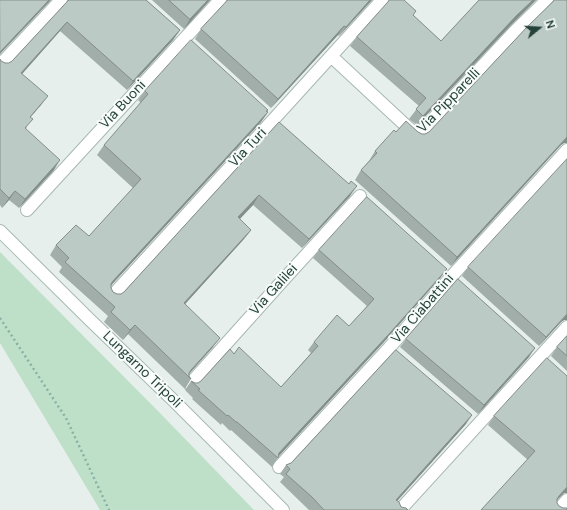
<!DOCTYPE html>
<html>
<head>
<meta charset="utf-8">
<style>
	body { margin:0 }
	#map { position:relative; width:567px; height:510px; overflow:hidden; background:#e6efeb; font-family:"DM Sans",sans-serif }
	canvas { display:block }
	.north { position:absolute; left:519px; top:8px; width:40px; height:40px; -webkit-text-stroke:3px #f7fbf9; paint-order:stroke; rotate:72deg; font-size:11px; font-weight:700; line-height:16px; text-align:center; color:#24423a }
	.north::after { content:''; display:block; margin:auto; width:14px; height:18px; background:#24423a; clip-path:polygon(50% 0,100% 100%,50% 72%,0 100%) }
</style>
</head>
<body>
<div id="map">
<canvas width="567" height="510"></canvas>
<div class="north">N</div>
</div>
<script>
const ctx = document.querySelector('canvas').getContext('2d');
ctx.lineJoin = 'round';
function fillPath(path, color) {
  ctx.fillStyle = color;
  ctx.fill(path, 'evenodd');
}
function stroke(path, color, width, dash) {
  ctx.strokeStyle = color;
  ctx.lineWidth = width;
  ctx.lineCap = dash ? 'butt' : 'round';
  ctx.setLineDash(dash || []);
  ctx.stroke(path);
}
function label(font, color, halo, rows, align = 'center') {
  ctx.font = font + ' "DM Sans",sans-serif';
  ctx.lineWidth = 4;
  ctx.setLineDash([]);
  ctx.textBaseline = 'middle';
  ctx.strokeStyle = halo;
  ctx.fillStyle = color;
  for (const [text, x, y, turn = 0] of rows) {
    ctx.save();
    ctx.translate(x, y);
    ctx.rotate((+turn || 0) * Math.PI / 180);
    ctx.textAlign = isNaN(turn) ? turn : align;
    if (halo) ctx.strokeText(text, 0, 0);
    ctx.fillText(text, 0, 0);
    ctx.restore();
  }
}
fillPath(new Path2D(`
	M 0,252 L 157,410 L 254,510 L 100,510 L 0,343 Z`), '#bfe0c8');
const pedestrian = new Path2D(`
	M 0,231 L 90,320 L 174,401 L 260,487`);
const minor = new Path2D(`
	M 331,56 L 417,136 L 515,31 L 547,0
	M 0,65 L 61,0
	M 27,210 L 220,0
	M 112,296 L 273,120 L 382,0
	M 190,384 L 286,277 L 360,196
	M 279,467 L 389,348 L 451,277 L 567,150
	M 260,487 L 283,510
	M 400,510 L 567,327
	M 558,510 L 567,500`);
stroke(pedestrian, '#a8b8b2', 14);
stroke(minor, '#a8b8b2', 14);
stroke(new Path2D(`
	M 0,318 L 66,418 L 109,510`), '#86b3a5', 2.5, [2, 3]);
stroke(pedestrian, '#fff', 12);
stroke(minor, '#fff', 12);
fillPath(new Path2D(`
	M 68,0 L 146,0 L 180,30 L 173,40 L 127,90 L 60,31 L 22,74 L 41,105 L 30,117 L 26,129 L 54,170 L 19,208 L 9,200 L 2,208 L 0,205 L 0,59 L 1,61 L 5,63 L 9,63 L 12,61 L 68,1 Z
	M 152,0 L 210,0 L 184,29 Z
	M 227,0 L 372,0 L 339,36 L 338,35 L 271,108 L 195,39 L 201,29 L 227,1 Z
	M 479,0 L 536,0 L 510,26 L 417,125 L 409,119 L 419,106 L 350,46 L 357,37 L 413,15 L 441,41 Z
	M 554,0 L 567,0 L 564,143 L 561,145 L 451,266 L 355,180 L 361,170 L 369,161 L 375,151 L 396,132 L 418,132 L 422,134 L 425,134 L 429,132 Z
	M 145,91 L 266,111 L 268,112 L 261,122 L 111,285 L 111,288 L 113,292 L 117,294 L 121,294 L 124,292 L 279,122 L 350,196 L 302,248 L 253,205 L 240,219 L 251,230 L 244,239 L 185,304 L 213,347 L 189,374 L 189,376 L 191,379 L 185,389 L 128,334 L 123,340 L 104,322 L 108,316 L 59,272 L 62,267 L 50,255 L 56,245 L 89,236 L 133,188 L 97,155 L 104,145 L 141,103 L 138,100 Z
	M 319,250 L 441,277 L 383,343 L 278,457 L 272,467 L 231,430 L 230,431 L 222,423 L 221,425 L 192,399 L 193,398 L 185,390 L 191,381 L 195,383 L 198,383 L 201,381 L 234,354 L 281,387 L 311,353 L 308,350 L 314,342 L 349,326 L 367,306 L 313,258 Z
	M 468,267 L 564,320 L 561,322 L 539,346 L 462,276 Z
	M 567,336 L 567,371 L 551,356 L 557,347 Z
	M 406,339 L 529,357 L 478,414 L 400,347 Z
	M 567,376 L 564,493 L 562,495 L 481,510 L 528,460 L 488,425 L 494,416 Z
	M 466,424 L 397,501 L 401,507 L 408,510 L 309,510 L 280,482 L 284,477 L 280,474 L 286,465 Z`), '#a1aea9');
fillPath(new Path2D(`
	M 49,0 L 51,0 L 0,54 L 0,52 Z
	M 208,0 L 210,0 L 184,29 L 190,19 Z
	M 370,0 L 372,0 L 339,36 L 346,27 Z
	M 533,0 L 536,0 L 510,26 L 417,125 L 423,116 L 516,16 Z
	M 67,22 L 60,31 L 15,82 L 21,73 Z
	M 344,26 L 338,35 L 271,108 L 278,99 Z
	M 180,30 L 173,40 L 127,90 L 133,81 Z
	M 48,96 L 41,105 L 23,126 L 30,117 Z
	M 268,112 L 261,122 L 106,291 L 113,281 Z
	M 567,137 L 567,143 L 564,143 L 561,145 L 451,266 L 457,257 Z
	M 60,160 L 54,170 L 19,208 L 25,199 Z
	M 357,186 L 350,196 L 302,248 L 309,239 Z
	M 15,191 L 9,200 L 2,208 L 9,198 Z
	M 259,195 L 253,205 L 232,227 L 238,217 Z
	M 251,230 L 244,239 L 177,313 L 184,303 Z
	M 447,269 L 441,277 L 383,343 L 277,458 L 279,453 Z
	M 567,314 L 567,320 L 564,320 L 561,322 L 539,346 L 546,337 Z
	M 135,325 L 128,334 L 123,340 L 130,330 Z
	M 220,338 L 213,347 L 187,376 L 191,370 Z
	M 535,348 L 529,357 L 478,414 L 484,405 Z
	M 472,415 L 466,424 L 390,509 L 396,500 Z
	M 567,487 L 567,493 L 564,493 L 552,505 L 559,496 Z`), '#838d89');
const building = new Path2D(`
	M 0,0 L 49,0 L 1,51 L 0,53 Z
	M 69,0 L 146,0 L 180,30 L 133,81 L 67,22 L 21,73 L 48,96 L 30,117 L 33,119 L 25,128 L 60,160 L 25,199 L 15,191 L 9,198 L 0,189 L 0,59 L 1,61 L 5,63 L 9,63 L 12,61 Z
	M 169,0 L 208,0 L 190,19 Z
	M 228,0 L 370,0 L 346,27 L 344,26 L 278,99 L 201,29 Z
	M 390,0 L 404,0 L 416,11 L 413,15 L 441,41 L 479,0 L 533,0 L 516,16 L 423,116 L 416,109 L 426,98 L 357,37 Z
	M 555,0 L 567,0 L 567,137 L 457,257 L 361,170 L 377,153 L 375,151 L 394,130 L 396,132 L 406,121 L 418,132 L 422,134 L 425,134 L 429,132 L 527,27 Z
	M 191,40 L 268,110 L 266,111 L 268,112 L 113,281 L 111,284 L 111,288 L 113,292 L 117,294 L 121,294 L 124,292 L 279,122 L 349,184 L 351,181 L 357,186 L 309,239 L 259,195 L 238,217 L 251,230 L 184,303 L 220,338 L 191,370 L 189,373 L 189,376 L 191,379 L 135,325 L 130,330 L 111,312 L 115,307 L 65,262 L 69,258 L 56,245 L 76,225 L 89,236 L 141,179 L 104,145 L 148,94 L 145,91 Z
	M 567,159 L 567,314 L 546,337 L 468,267 Z
	M 367,197 L 447,269 L 389,334 L 279,453 L 278,458 L 237,422 L 236,422 L 228,415 L 227,416 L 198,390 L 200,389 L 191,381 L 195,383 L 198,383 L 201,381 L 230,349 L 234,354 L 239,347 L 281,387 L 318,346 L 314,342 L 337,315 L 349,326 L 374,299 L 319,250 Z
	M 458,279 L 535,348 L 484,405 L 406,339 Z
	M 567,336 L 567,356 L 557,347 Z
	M 396,350 L 472,415 L 396,500 L 399,502 L 401,507 L 406,508 L 408,510 L 324,510 L 312,497 L 286,474 L 290,469 L 286,465 L 291,463 Z
	M 547,358 L 567,376 L 567,487 L 559,496 L 557,499 L 557,503 L 559,506 L 563,508 L 567,508 L 567,510 L 481,510 L 535,451 L 494,416 Z`);
fillPath(building, '#bbcac4');
stroke(building, '#838d89', 1);
label('14px', '#24423a', '#f7fbf9', [
	["Via Pipparelli",449,101,-46],
	["Via Buoni",123,105,-47],
	["Via Turi",248,148,-47],
	["Via Galilei",274,290,-48],
	["Via Ciabattini",423,309,-49],
	["Lungarno Tripoli",142,370,44]
]);
</script>
</body>
</html>
